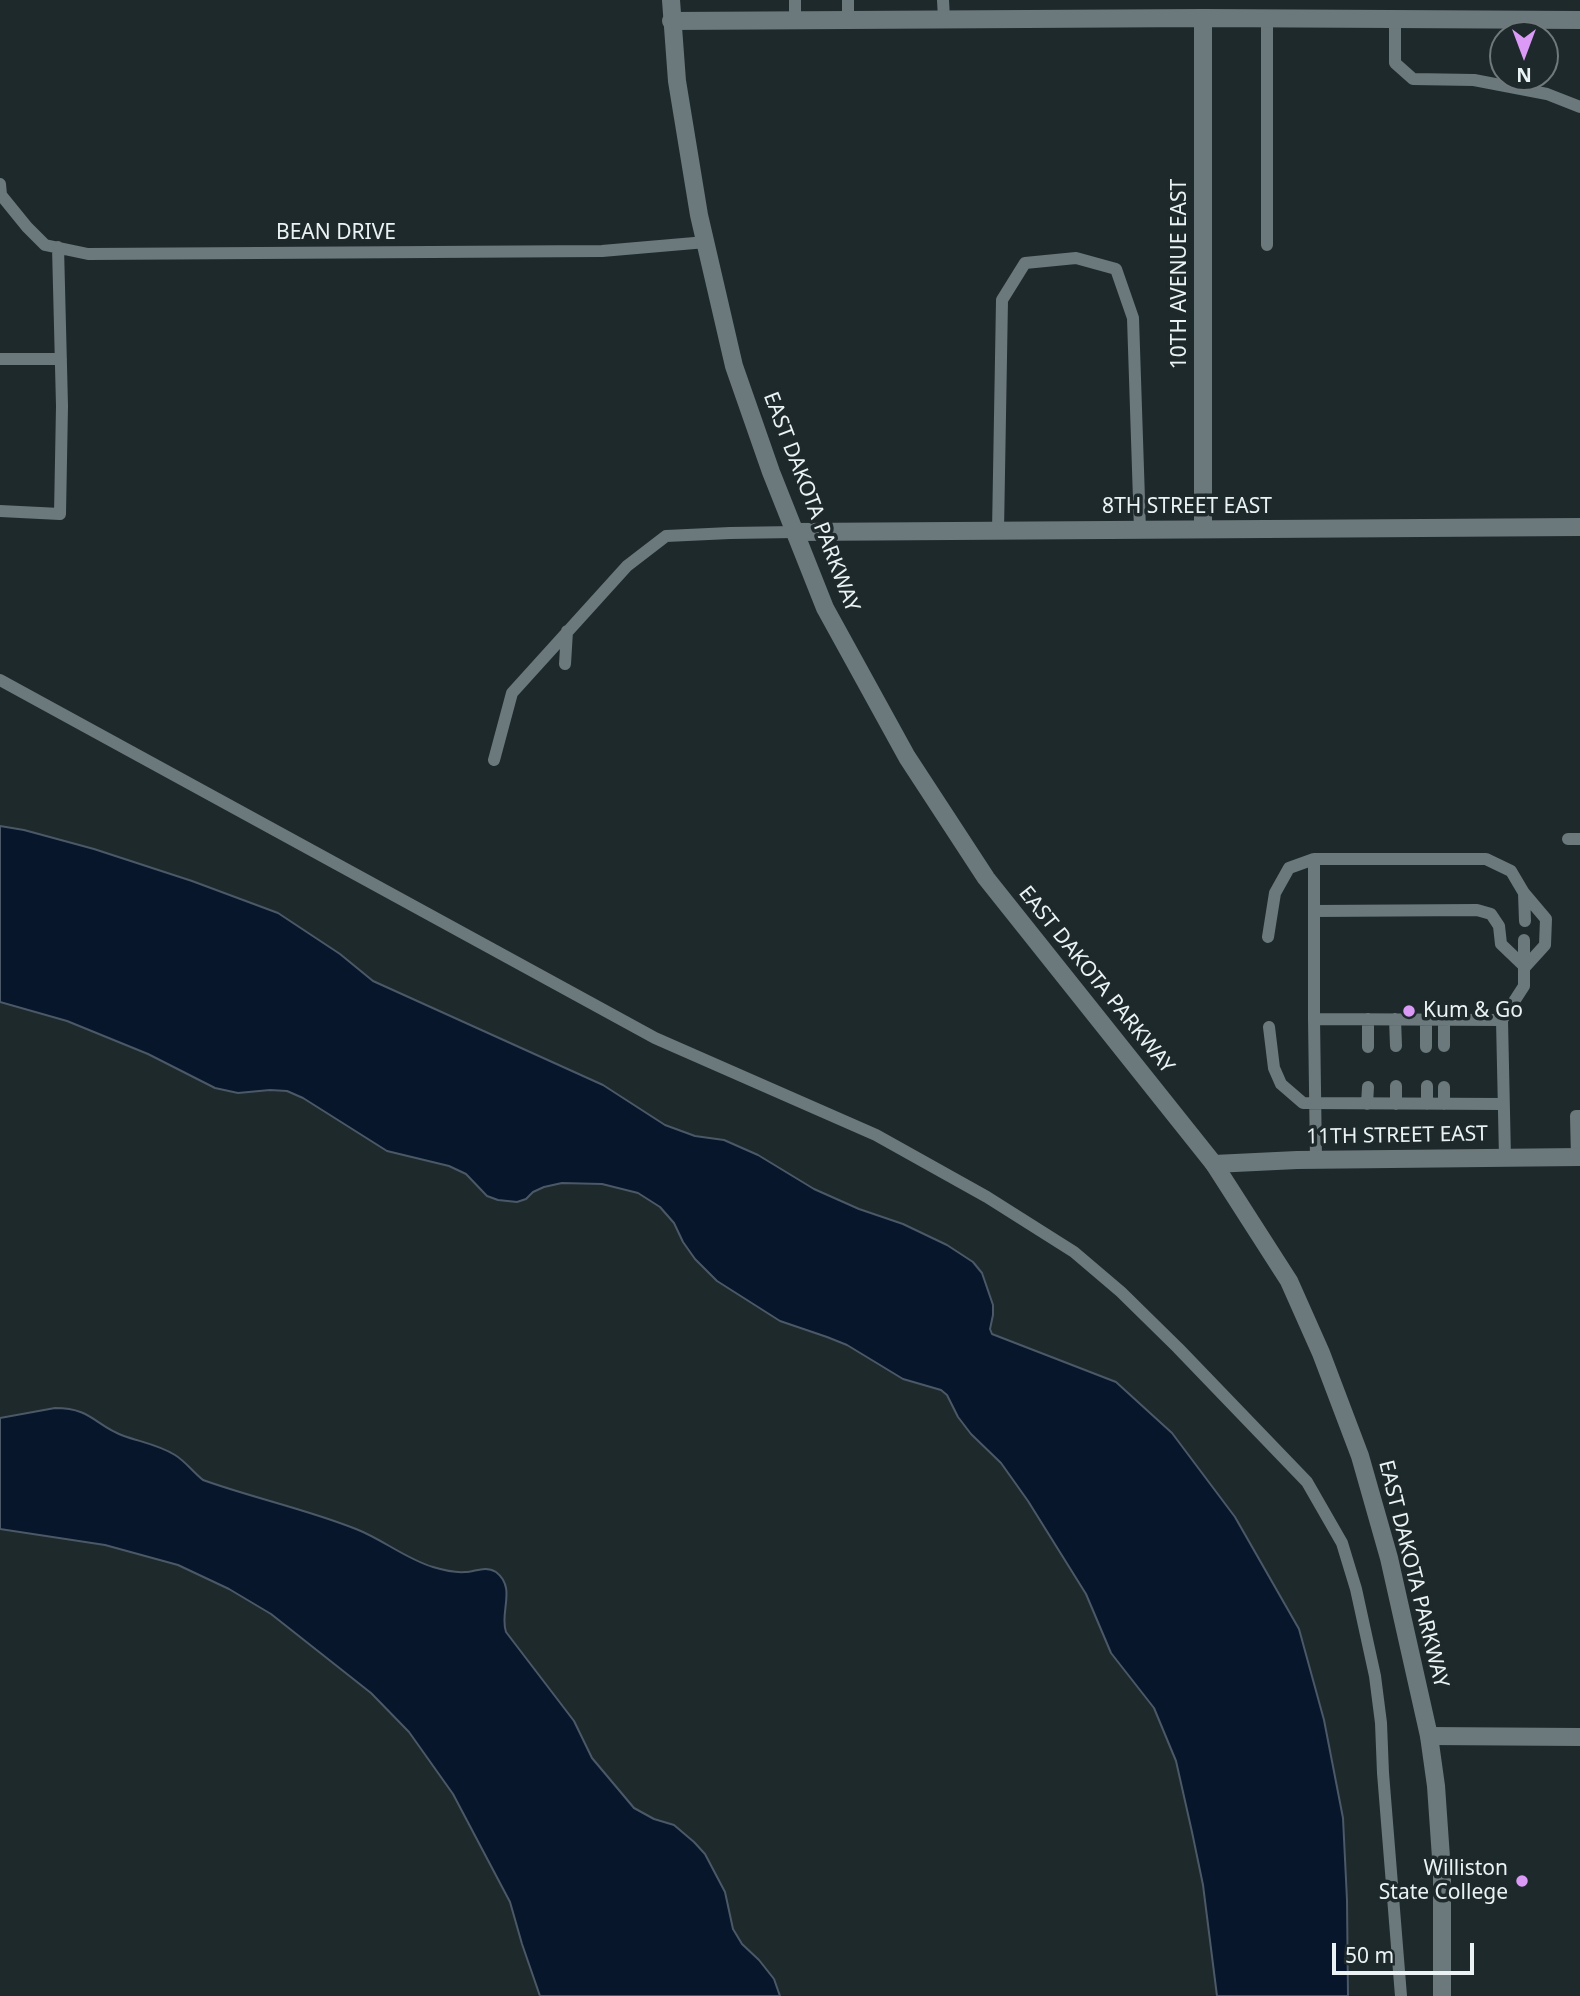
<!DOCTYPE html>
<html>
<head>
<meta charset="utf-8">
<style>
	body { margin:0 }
	#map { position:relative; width:1580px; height:1996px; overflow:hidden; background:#1e292c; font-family:"Noto Sans",sans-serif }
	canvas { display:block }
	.north { position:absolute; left:1489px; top:21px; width:70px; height:70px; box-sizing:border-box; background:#1e292c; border:2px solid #70797c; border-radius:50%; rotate:180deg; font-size:19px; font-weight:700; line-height:28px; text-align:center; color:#ebf2f4 }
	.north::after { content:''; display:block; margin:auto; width:24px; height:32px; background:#da9af6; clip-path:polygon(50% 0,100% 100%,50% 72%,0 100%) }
	.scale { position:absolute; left:1332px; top:1943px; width:142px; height:32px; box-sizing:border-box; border:4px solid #ebf2f4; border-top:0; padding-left:9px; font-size:21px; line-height:24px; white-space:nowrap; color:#ebf2f4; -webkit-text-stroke:5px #1e292c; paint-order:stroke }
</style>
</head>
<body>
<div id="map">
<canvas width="1580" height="1996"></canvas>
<div class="north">N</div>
<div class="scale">50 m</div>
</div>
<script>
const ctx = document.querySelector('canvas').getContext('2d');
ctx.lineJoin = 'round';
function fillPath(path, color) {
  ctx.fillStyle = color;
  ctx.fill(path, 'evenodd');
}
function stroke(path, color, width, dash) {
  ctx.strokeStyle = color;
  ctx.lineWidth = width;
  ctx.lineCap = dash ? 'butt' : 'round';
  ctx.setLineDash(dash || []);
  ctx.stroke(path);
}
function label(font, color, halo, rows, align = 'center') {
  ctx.font = font + ' "Noto Sans",sans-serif';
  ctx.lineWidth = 7;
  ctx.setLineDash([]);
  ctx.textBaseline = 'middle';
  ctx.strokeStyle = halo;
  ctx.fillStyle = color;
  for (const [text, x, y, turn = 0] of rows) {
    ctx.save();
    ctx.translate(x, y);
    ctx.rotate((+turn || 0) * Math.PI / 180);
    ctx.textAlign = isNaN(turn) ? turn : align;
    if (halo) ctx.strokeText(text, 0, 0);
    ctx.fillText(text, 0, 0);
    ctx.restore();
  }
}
const water = new Path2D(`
	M 0,826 L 24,830 L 94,849 L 192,881 L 278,913 L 340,954 L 373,981 L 603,1085 L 665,1125 L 695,1136 L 724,1140 L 758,1155 L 814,1189 L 859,1209 L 903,1224 L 947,1245 L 973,1262 L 982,1273 L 993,1305 L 993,1315 L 990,1329 L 992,1334 L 1116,1382 L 1172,1433 L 1235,1517 L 1299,1629 L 1324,1720 L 1343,1818 L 1347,1900 L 1348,1996 L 1217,1996 L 1203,1885 L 1192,1832 L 1176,1761 L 1154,1708 L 1111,1653 L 1086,1594 L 1028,1501 L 1001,1463 L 971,1434 L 958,1417 L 947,1395 L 941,1390 L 903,1379 L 847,1345 L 827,1337 L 780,1321 L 717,1281 L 695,1259 L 683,1242 L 674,1223 L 660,1207 L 638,1193 L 602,1184 L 562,1183 L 544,1187 L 533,1192 L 526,1199 L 517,1202 L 498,1200 L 487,1196 L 466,1174 L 449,1166 L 387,1151 L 303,1098 L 287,1091 L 270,1090 L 238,1093 L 215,1088 L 148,1054 L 67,1021 L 0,1002 Z
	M 55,1408 C 92,1408 94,1425 124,1436 C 141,1442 159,1445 175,1455 C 185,1461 193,1472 203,1480 C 253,1498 306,1509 356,1529 C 382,1539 406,1559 433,1567 C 443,1570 454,1573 465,1572 C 475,1572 485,1565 496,1572 C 517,1588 499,1613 506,1632 L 574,1721 L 592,1758 L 634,1808 L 654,1819 L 674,1825 L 694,1842 L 705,1854 L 725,1892 L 733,1929 L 742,1944 L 759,1960 L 774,1979 L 780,1996 L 540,1996 L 522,1944 L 510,1902 L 453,1794 L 409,1732 L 371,1693 L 271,1614 L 229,1589 L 178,1565 L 105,1545 L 0,1529 L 0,1418 Z`);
fillPath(water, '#07162b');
stroke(water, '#4b5867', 2);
stroke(new Path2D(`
	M 795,0 L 795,20
	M 848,0 L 848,20
	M 943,0 L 944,19
	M 1267,19 L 1267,245
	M 1395,19 L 1395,63 L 1413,79 L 1474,80 L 1547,94 L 1580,107
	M 0,184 L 1,195 L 27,227 L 45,245 L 88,254 L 602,251 L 706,242
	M 0,359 L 61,359
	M 0,511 L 60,514 L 62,406 L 58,247
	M 998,531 L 1002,300 L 1025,263 L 1076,258 L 1116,269 L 1133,318 L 1140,530
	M 565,664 L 567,631
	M 0,680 L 655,1038 L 876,1135 L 987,1197 L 1074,1252 L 1121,1292 L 1178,1348 L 1307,1482 L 1342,1543 L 1356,1589 L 1375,1676 L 1381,1723 L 1383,1773 L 1401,1996
	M 494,760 L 512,693 L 627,566 L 666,536 L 730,533 L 795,532
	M 1568,839 L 1580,839
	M 1524,893 L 1525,921
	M 1314,911 L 1477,910 L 1491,914 L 1499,926 L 1501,944 L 1525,967 L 1545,945 L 1546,919 L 1524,893 L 1511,871 L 1486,859 L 1314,859 L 1314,1019
	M 1268,937 L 1275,893 L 1289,868 L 1314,859
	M 1395,1019 L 1396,1046
	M 1426,1019 L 1426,1047
	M 1444,1019 L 1444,1046
	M 1502,1020 L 1524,986 L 1524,940
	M 1269,1027 L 1274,1068 L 1281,1084 L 1303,1103 L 1503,1104
	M 1368,1047 L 1368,1019
	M 1396,1086 L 1396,1104
	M 1427,1086 L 1427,1104
	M 1444,1087 L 1444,1104
	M 1367,1104 L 1368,1087
	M 1577,1157 L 1576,1116 L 1580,1116
	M 1316,1159 L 1314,1019 L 1502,1020 L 1505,1158`), '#6b787c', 12);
stroke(new Path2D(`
	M 1203,18 L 1203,529
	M 671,21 L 1203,18 L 1580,20
	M 795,532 L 1580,527
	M 1429,1736 L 1580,1737`), '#6b787c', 18);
stroke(new Path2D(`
	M 1214,1164 L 1297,1160 L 1580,1157`), '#6b787c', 18);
stroke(new Path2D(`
	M 671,0 L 677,81 L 699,215 L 734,366 L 771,472 L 825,608 L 907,757 L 986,878 L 1214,1164 L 1289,1281 L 1321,1353 L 1360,1456 L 1389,1558 L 1429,1736 L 1436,1786 L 1442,1872 L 1442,1996`), '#6b787c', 18);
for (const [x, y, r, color] of [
	[1409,1011,7,"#da9af6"],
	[1522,1881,7,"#da9af6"]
]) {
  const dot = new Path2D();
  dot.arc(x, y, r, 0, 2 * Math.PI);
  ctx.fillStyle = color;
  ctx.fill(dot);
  stroke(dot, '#1e292c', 2.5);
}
label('21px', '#ebf2f4', '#1e292c', [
	["BEAN DRIVE",336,233],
	["10TH AVENUE EAST",1180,274,-90],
	["EAST DAKOTA PARKWAY",811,502,69],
	["8TH STREET EAST",1187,507],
	["EAST DAKOTA PARKWAY",1096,980,51],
	["11TH STREET EAST",1397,1136,-1],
	["EAST DAKOTA PARKWAY",1413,1574,76]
]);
label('21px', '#ebf2f4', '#1e292c', [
	["Kum & Go",1423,1011],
	["Williston",1508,1869,"right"],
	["State College",1508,1893,"right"]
], 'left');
</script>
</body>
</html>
